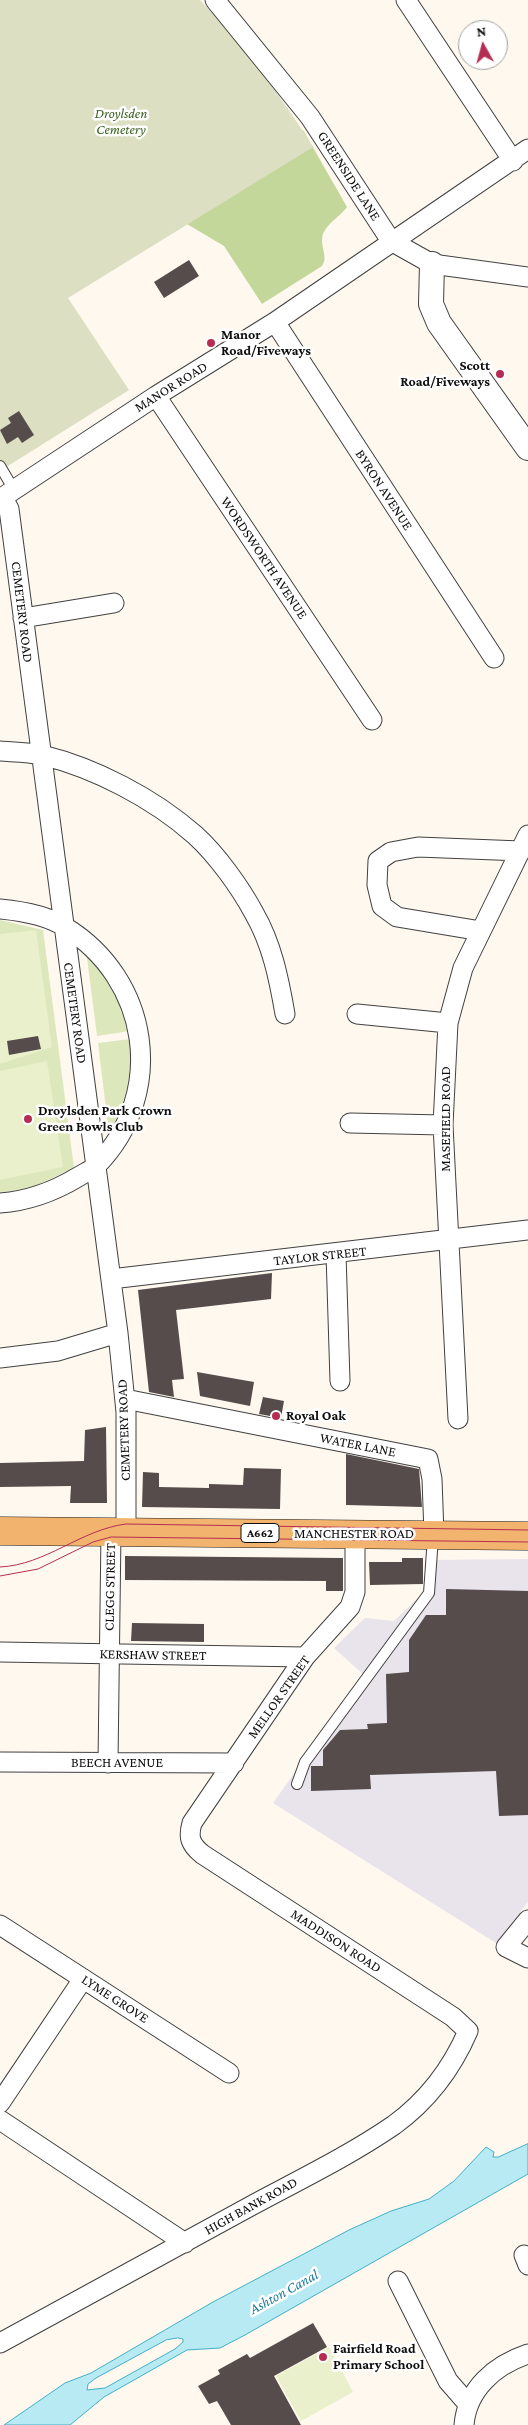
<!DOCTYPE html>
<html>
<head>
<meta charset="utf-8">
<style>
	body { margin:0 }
	#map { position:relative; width:528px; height:2425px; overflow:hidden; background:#fef8ef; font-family:"Crimson Pro",serif }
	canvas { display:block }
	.north { position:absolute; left:458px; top:20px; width:50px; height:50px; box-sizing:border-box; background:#fff; border:1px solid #9f9f9f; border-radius:50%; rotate:353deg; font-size:14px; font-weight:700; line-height:20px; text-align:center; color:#0e0e0e }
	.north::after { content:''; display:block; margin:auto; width:18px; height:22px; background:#b62d53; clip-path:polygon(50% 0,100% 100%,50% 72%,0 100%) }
</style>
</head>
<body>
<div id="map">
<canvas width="528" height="2425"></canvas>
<div class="north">N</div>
</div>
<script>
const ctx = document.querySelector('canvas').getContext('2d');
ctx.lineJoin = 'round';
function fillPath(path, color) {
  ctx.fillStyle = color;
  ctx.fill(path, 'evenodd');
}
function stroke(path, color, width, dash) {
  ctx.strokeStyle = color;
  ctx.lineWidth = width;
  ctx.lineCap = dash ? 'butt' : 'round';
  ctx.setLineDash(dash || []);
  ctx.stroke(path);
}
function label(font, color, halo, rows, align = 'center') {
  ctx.font = font + ' "Crimson Pro",serif';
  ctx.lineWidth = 5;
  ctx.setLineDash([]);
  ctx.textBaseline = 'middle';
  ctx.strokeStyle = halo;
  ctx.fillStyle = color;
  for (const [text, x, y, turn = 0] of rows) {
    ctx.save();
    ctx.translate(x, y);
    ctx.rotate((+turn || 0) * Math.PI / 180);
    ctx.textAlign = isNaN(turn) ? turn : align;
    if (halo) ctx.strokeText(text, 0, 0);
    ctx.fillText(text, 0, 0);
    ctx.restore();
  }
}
fillPath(new Path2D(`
	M 528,1559 L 528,1902 L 496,1943 L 273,1803 L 364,1675 L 334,1648 L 365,1618 L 394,1621 L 427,1589 L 433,1560 Z`), '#e9e3ec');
fillPath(new Path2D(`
	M 0,920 L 43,930 L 74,1168 L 33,1187 L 0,1193 Z
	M 86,950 L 117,992 L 130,1031 L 97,1036 Z
	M 131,1039 C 132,1074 126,1103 109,1133 L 98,1043 Z`), '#dce7bb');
fillPath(new Path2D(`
	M 303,130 L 347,207 C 340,217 328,222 323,234 C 319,246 329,256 322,266 L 262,304 L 224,246 L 187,224 Z`), '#c3d79b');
fillPath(new Path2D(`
	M 0,0 L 200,0 C 243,44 280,95 313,147 L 68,298 L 129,390 L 0,471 Z`), '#dcdfc1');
fillPath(new Path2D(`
	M 36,930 L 52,1047 L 0,1064 L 0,934 Z
	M 47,1061 L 63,1167 L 0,1180 L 0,1071 Z
	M 329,2347 L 353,2392 L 301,2421 L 276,2376 Z`), '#eaefcc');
const water = new Path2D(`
	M 528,2144 L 528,2174 L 245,2335 L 220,2348 L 187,2350 L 104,2397 L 70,2425 L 4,2425 L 65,2383 L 91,2373 L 213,2302 L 349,2230 L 391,2211 L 429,2199 L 454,2181 L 486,2147 L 494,2152 L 493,2157 L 498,2157 ZM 178,2338 L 183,2339 L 183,2342 L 175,2349 L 105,2388 L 87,2390 L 88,2384 L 96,2378 L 166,2340 Z`);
fillPath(water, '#b7eaf3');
stroke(water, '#42afc6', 1);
fillPath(new Path2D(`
	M 189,260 L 199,276 L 164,298 L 154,282 Z
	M 19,411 L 34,435 L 22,443 L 18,437 L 7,444 L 0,430 L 11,423 L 8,418 Z
	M 38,1036 L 41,1049 L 9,1055 L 7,1041 Z
	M 272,1273 L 271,1299 L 176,1310 L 184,1379 L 172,1380 L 174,1397 L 149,1392 L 138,1290 Z
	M 197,1372 L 254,1382 L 250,1406 L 200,1396 Z
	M 263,1397 L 284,1401 L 281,1418 L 259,1414 Z
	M 106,1427 L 107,1503 L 70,1503 L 71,1486 L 0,1487 L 0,1463 L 84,1461 L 85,1430 Z
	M 346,1454 L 419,1469 L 422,1507 L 346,1505 Z
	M 244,1468 L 281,1469 L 280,1509 L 142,1507 L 143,1472 L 159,1473 L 159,1487 L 209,1488 L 209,1484 L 243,1485 Z
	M 125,1556 L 343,1558 L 343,1591 L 326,1591 L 326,1581 L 125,1580 Z
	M 402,1558 L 423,1558 L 423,1584 L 370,1585 L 369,1562 L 402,1562 Z
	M 446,1589 L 528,1591 L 528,1815 L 499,1816 L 496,1771 L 370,1775 L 371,1789 L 311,1791 L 311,1766 L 323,1766 L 323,1750 L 340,1730 L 368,1729 L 367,1724 L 387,1723 L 386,1674 L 409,1672 L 409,1640 L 426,1615 L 446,1615 Z
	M 132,1623 L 204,1624 L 204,1642 L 131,1641 Z
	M 313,2323 L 327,2347 L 274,2376 L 301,2425 L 231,2425 L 217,2401 L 209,2404 L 198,2386 L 220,2374 L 218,2370 L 247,2354 L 250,2358 Z`), '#564c4b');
const service = new Path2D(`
	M 0,466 L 14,490
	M 297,1784 L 305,1762 L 429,1593 L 433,1537`);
const minor = new Path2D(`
	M 215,0 L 310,117 L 391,241 L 432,264 L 528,277
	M 406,0 L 513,161
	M 275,322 L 494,658
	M 156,396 L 372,720
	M 3,498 L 9,509 L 118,1333 L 126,1412 L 126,1531
	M 0,499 L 156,396 L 275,322 L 528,149
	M 23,618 L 114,603
	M 0,751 C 13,752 28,752 42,755 C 95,768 153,798 195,835 C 217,855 240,887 254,913 C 272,944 279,979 285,1014
	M 0,909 C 21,911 48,916 65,927 C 150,979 167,1093 97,1165 C 92,1170 84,1173 78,1177 C 53,1192 29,1201 0,1203
	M 481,931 L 397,917 L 382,906 L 377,885 L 378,861 L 391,852 L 418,847 L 521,851
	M 357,1014 L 448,1023
	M 350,1123 L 443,1125
	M 336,1254 L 340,1381
	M 111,1279 L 528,1230
	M 0,1358 L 58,1351 L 118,1333
	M 125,1399 L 428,1459 L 432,1479 L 434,1534
	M 458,1419 L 443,1125 L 448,1023 L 463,968 L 528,835
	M 0,1652 L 305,1657
	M 0,1762 L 234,1763
	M 108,1763 L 111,1531
	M 528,1920 L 506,1947 L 528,1958
	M 0,1925 L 229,2073
	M 0,2103 L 83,1979
	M 0,2120 L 185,2243
	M 524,2255 L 528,2265
	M 398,2281 L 448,2381 L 468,2404
	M 0,2343 C 83,2298 166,2253 249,2207 C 297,2181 349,2156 394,2125 C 427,2101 452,2068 468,2031 L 453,2017 L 202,1854 C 190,1844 188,1837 192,1823 L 305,1657 L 350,1607 L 355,1592 L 355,1534
	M 464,2425 C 467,2389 495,2365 528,2354`);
const tertiary = new Path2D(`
	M 432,264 L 431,304 L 439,323 L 528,448`);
const primary = new Path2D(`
	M 0,1531 L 528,1536`);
stroke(service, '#414141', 12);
stroke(minor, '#414141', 21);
stroke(tertiary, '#414141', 26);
stroke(primary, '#1f1f1f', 29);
stroke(service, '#fff', 10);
stroke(minor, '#fff', 19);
stroke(tertiary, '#fff', 24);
stroke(primary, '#f1b36d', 28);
stroke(new Path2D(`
	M 0,1567 C 46,1565 80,1530 126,1524 L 528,1530
	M 0,1576 L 38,1569 L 93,1542 L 111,1537 L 528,1542`), '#b62d53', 1);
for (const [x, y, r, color] of [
	[211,343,5,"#b62d53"],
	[500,374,5,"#b62d53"],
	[28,1119,5,"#b62d53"],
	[276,1416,5,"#b62d53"],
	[323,2357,5,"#b62d53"]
]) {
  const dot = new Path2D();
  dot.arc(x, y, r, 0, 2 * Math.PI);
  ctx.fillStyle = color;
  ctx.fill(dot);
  stroke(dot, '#fff', 2);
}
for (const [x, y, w] of [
	[260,1533,38]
]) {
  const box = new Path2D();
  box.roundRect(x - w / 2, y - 9.5, w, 19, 4);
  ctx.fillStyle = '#fff';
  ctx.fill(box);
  stroke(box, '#0e0e0e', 1);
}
label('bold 12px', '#0e0e0e', null, [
	["A662",260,1533]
]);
label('italic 14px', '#3e6221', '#fff', [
	["Droylsden",121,114],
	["Cemetery",121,130]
]);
label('14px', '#0e0e0e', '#fff', [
	["GREENSIDE LANE",349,176,57],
	["MANOR ROAD",171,387,-32],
	["BYRON AVENUE",384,490,57],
	["WORDSWORTH AVENUE",264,558,56],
	["CEMETERY ROAD",22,612,83],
	["CEMETERY ROAD",75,1013,82],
	["MASEFIELD ROAD",446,1119,-90],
	["TAYLOR STREET",320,1256,-6],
	["CEMETERY ROAD",124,1430,-92],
	["WATER LANE",358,1445,11],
	["MANCHESTER ROAD",354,1534],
	["CLEGG STREET",110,1587,-89],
	["KERSHAW STREET",153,1655,1],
	["MELLOR STREET",279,1697,-55],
	["BEECH AVENUE",117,1763],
	["MADDISON ROAD",336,1941,33],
	["LYME GROVE",115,1999,33],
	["HIGH BANK ROAD",251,2206,-29]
]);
label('bold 14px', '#0e0e0e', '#fff', [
	["Manor",221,335],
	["Road/Fiveways",221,351],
	["Scott",490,366,"right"],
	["Road/Fiveways",490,382,"right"],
	["Droylsden Park Crown",38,1111],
	["Green Bowls Club",38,1127],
	["Royal Oak",286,1416],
	["Fairfield Road",333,2349],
	["Primary School",333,2365]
], 'left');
label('italic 15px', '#1e7f99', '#fff', [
	["Ashton Canal",284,2292,-29]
]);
</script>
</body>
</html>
